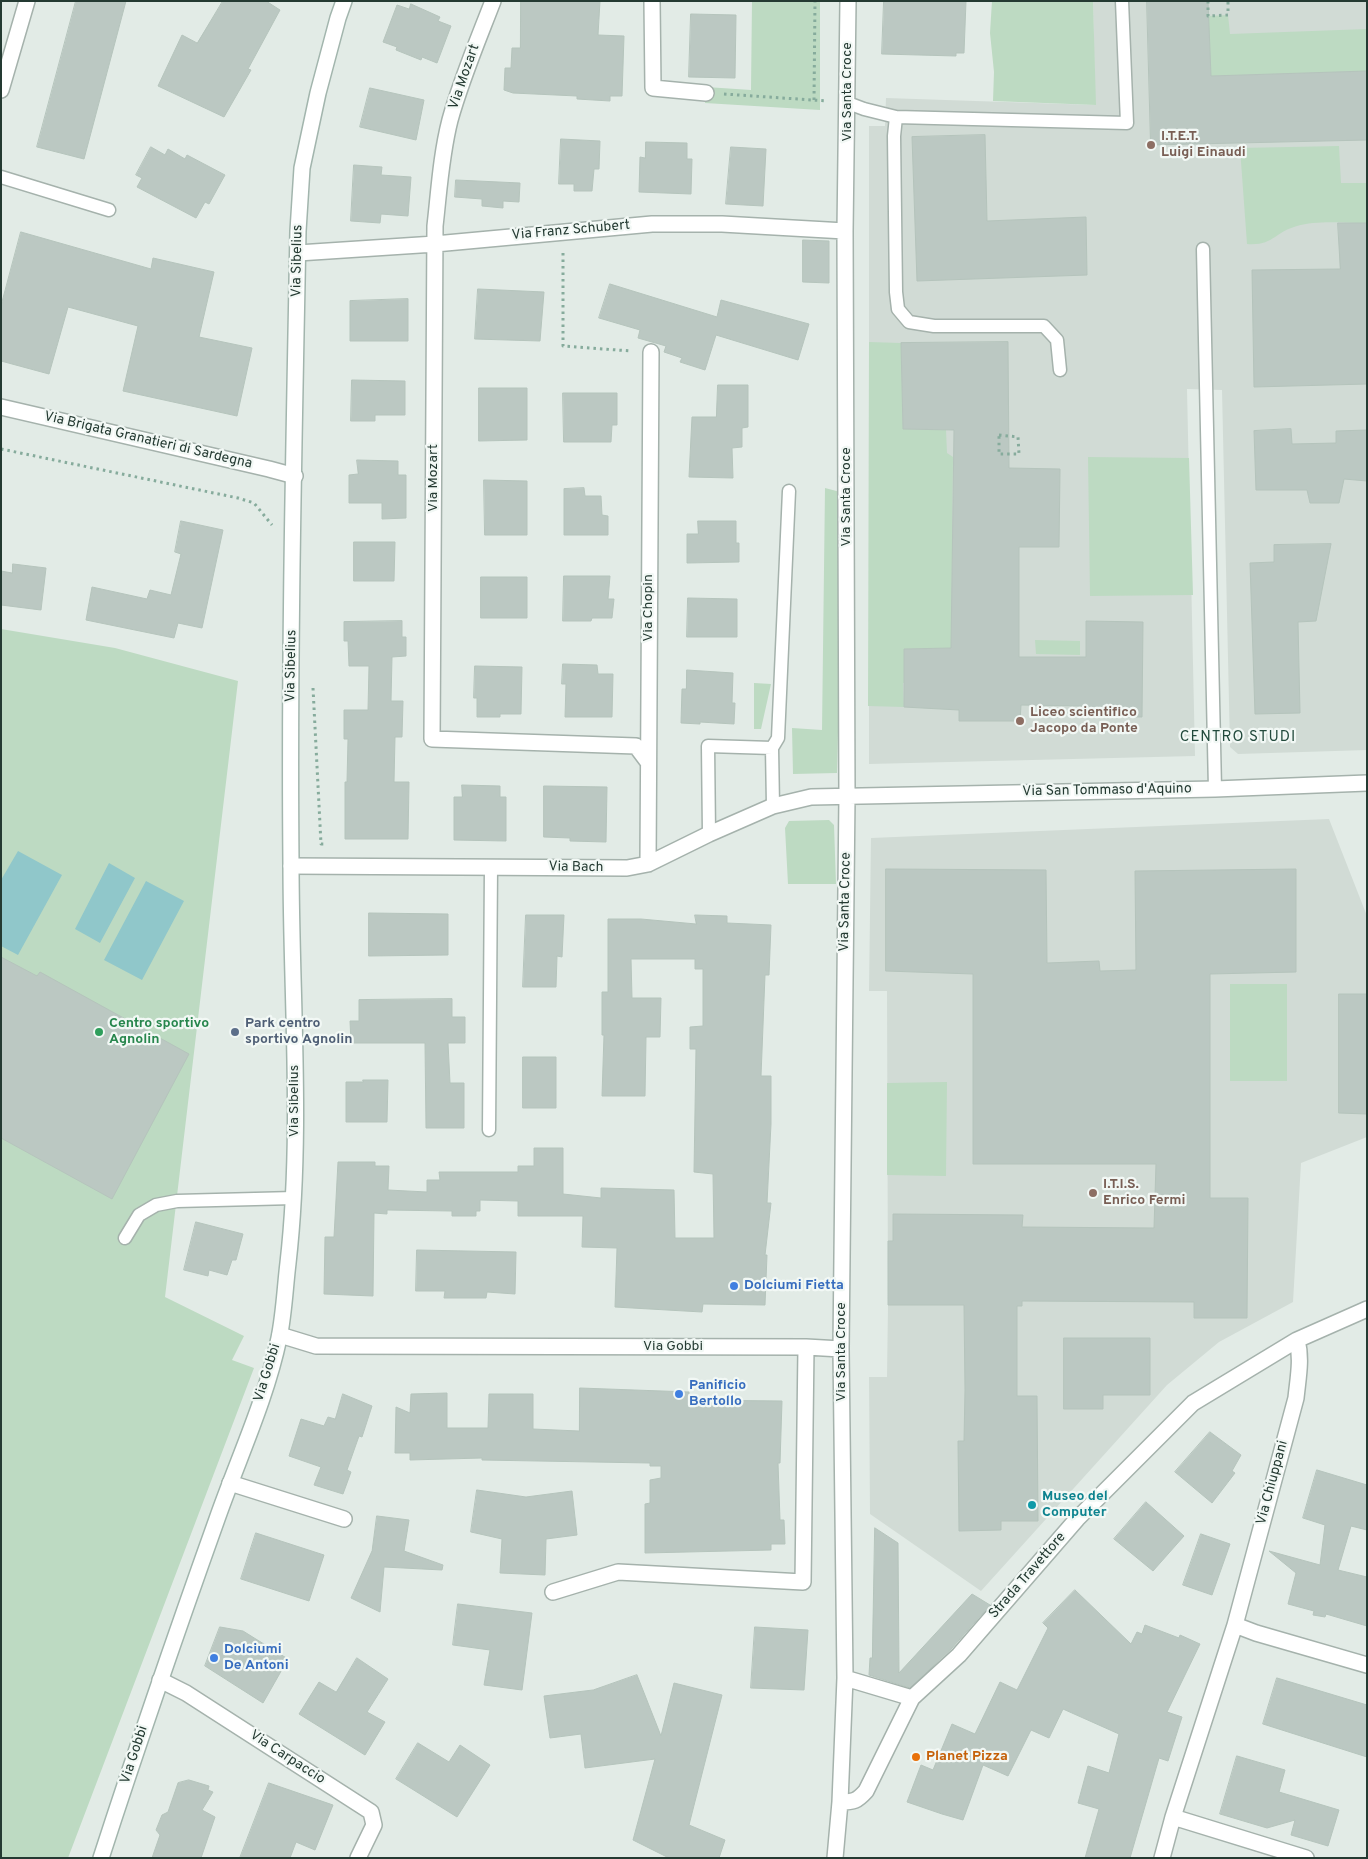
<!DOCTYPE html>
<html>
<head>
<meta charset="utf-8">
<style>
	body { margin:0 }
	#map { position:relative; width:1368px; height:1859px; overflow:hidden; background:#e2ebe6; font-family:Overpass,sans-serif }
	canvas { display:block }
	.frame { position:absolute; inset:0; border:2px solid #243a32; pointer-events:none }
</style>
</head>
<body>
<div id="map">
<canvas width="1368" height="1859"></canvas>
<div class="frame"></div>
</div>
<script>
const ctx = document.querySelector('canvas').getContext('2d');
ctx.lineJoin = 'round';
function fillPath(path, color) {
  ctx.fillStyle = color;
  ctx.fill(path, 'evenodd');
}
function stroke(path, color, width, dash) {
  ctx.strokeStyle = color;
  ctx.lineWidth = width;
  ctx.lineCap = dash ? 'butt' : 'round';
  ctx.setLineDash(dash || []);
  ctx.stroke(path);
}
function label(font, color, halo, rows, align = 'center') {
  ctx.font = font + ' Overpass,sans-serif';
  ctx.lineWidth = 4.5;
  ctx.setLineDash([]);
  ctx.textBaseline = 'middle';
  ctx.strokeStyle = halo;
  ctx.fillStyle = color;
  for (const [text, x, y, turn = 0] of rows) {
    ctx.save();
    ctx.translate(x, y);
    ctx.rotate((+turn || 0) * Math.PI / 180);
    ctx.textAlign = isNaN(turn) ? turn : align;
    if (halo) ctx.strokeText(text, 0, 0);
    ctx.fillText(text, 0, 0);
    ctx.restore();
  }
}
fillPath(new Path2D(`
	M 1093,1 L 1367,1 L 1367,750 L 1238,754 L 1230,747 L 1222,390 L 1187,389 L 1195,756 L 869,764 L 869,126 L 885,126 L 886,98 L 1095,105 Z
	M 1329,819 L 1367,916 L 1367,1137 L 1301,1163 L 1293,1302 L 1219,1342 L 1167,1385 L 981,1591 L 870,1514 L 869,1377 L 887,1377 L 888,1305 L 887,991 L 869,991 L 871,838 Z`), '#d1dbd5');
fillPath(new Path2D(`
	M 752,1 L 820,1 L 820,110 L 705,103 L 706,87 L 751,90 Z
	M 992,1 L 1093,1 L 1096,105 L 993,101 L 994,72 L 990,33 Z
	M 1228,15 L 1230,34 L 1367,29 L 1367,71 L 1211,76 L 1208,16 Z
	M 1339,146 L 1341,183 L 1367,183 L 1367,223 C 1346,223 1316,220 1297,226 C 1274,232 1274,246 1247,244 L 1240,148 Z
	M 869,342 L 901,343 L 903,429 L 946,430 L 947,453 L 953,457 L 952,544 L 957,544 L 957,559 L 952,559 L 951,648 L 904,649 L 904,674 L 910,683 L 903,683 L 904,707 L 868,706 Z
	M 1088,457 L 1189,458 L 1193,595 L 1090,596 Z
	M 825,488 L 844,493 L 837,773 L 793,774 L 792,728 L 822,730 Z
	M 1,629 L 115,648 L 238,681 L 165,1297 L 244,1336 L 232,1360 L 254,1368 L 68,1858 L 1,1858 Z
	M 1035,640 L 1080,641 L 1080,655 L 1036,654 Z
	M 754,683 L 771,684 L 761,729 L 754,729 Z
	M 829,820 L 834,825 L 836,884 L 788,884 L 785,828 L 789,821 Z
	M 1230,984 L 1287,984 L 1287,1081 L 1230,1081 Z
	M 947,1082 L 946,1176 L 887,1175 L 887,1083 Z`), '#bddac2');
fillPath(new Path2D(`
	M 18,851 L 62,875 L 18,955 L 1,946 L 1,880 Z
	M 109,863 L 135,878 L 100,943 L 75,929 Z
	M 146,881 L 184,901 L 142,980 L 104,960 Z`), '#90c7ca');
const building = new Path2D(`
	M 76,1 L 126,1 L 84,159 L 37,147 Z
	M 223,1 L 266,1 L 280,10 L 248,69 L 251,70 L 224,117 L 158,86 L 182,35 L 197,43 Z
	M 521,1 L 600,1 L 598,35 L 624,36 L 622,96 L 610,96 L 610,101 L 577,99 L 577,96 L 513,93 L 504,90 L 505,68 L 511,68 L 512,48 L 520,48 Z
	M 884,1 L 966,1 L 964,53 L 956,53 L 956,56 L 882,54 Z
	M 1147,1 L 1208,1 L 1211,76 L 1367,71 L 1367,140 L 1151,145 Z
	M 411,4 L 440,17 L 438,21 L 451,26 L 437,63 L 422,57 L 421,60 L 396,50 L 397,47 L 383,42 L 397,5 L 409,9 Z
	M 691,14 L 736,15 L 735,78 L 689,77 Z
	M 370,88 L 424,100 L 416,140 L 360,127 Z
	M 985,135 L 987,221 L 1086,217 L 1087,275 L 917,281 L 912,137 Z
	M 561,139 L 600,141 L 599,169 L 594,169 L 592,191 L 574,191 L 574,184 L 559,184 Z
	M 646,142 L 687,143 L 687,159 L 692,159 L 691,194 L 639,192 L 640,157 L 645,158 Z
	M 151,147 L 165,155 L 168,149 L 185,159 L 187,155 L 225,175 L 209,204 L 205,202 L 196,218 L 137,187 L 142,178 L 136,175 Z
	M 731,147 L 766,149 L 763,206 L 726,204 Z
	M 354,165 L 382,167 L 381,175 L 411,177 L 408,216 L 381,214 L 380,223 L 351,221 Z
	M 456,180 L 520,183 L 519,202 L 503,201 L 503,208 L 482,206 L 482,199 L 455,197 Z
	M 1338,223 L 1367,223 L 1367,384 L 1254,387 L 1252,270 L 1340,269 Z
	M 21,232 L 151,269 L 153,258 L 214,272 L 199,337 L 252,348 L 237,416 L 123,391 L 138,326 L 68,307 L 49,374 L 1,361 L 1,306 Z
	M 803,240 L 829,241 L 829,283 L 803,282 Z
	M 610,284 L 717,317 L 721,300 L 809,324 L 798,360 L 716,335 L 705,370 L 680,362 L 682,358 L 664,352 L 666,346 L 638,338 L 640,330 L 599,318 Z
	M 478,289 L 544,292 L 540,341 L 475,339 Z
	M 408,299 L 408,341 L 350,341 L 350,301 Z
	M 1008,342 L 1009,468 L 1060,469 L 1059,547 L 1019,547 L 1019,657 L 1086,657 L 1086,621 L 1143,622 L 1142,717 L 1085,716 L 1085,706 L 1021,705 L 1020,721 L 959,721 L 959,710 L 904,707 L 904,649 L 951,648 L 954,430 L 903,429 L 901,343 Z
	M 352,380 L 405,381 L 405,415 L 375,415 L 375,421 L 351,421 Z
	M 718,385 L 748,385 L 748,427 L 742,428 L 742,447 L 732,448 L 733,478 L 689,477 L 692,417 L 716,417 Z
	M 479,388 L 527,388 L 527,440 L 479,441 Z
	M 563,393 L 617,393 L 617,425 L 612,425 L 611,442 L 564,442 Z
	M 1291,429 L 1292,444 L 1336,443 L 1336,431 L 1367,430 L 1367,481 L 1344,479 L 1339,503 L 1310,503 L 1307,490 L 1256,490 L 1254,431 Z
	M 357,460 L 398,461 L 398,475 L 406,475 L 406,518 L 382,519 L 382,503 L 349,503 L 349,475 L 358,474 Z
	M 484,480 L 527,481 L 527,535 L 485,535 Z
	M 584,488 L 585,496 L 601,496 L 602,515 L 608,516 L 608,535 L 564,535 L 564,489 Z
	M 181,521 L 223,530 L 202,628 L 178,623 L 174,638 L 86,620 L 92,587 L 147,599 L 150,590 L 171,595 L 181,554 L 175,552 Z
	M 698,521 L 736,521 L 736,543 L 739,543 L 739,562 L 687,563 L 687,534 L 698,534 Z
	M 354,542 L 395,542 L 394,581 L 354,581 Z
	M 1331,544 L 1316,621 L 1298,622 L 1300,713 L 1255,714 L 1250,563 L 1274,562 L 1274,545 Z
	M 13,564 L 46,568 L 41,610 L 1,605 L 1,571 L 12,573 Z
	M 564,576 L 610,576 L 608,599 L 614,599 L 612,618 L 592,618 L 591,621 L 563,621 Z
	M 481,577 L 527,577 L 527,618 L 481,618 Z
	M 688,598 L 737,599 L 737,637 L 687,637 Z
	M 402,621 L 402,637 L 406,637 L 406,656 L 392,657 L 391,701 L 403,701 L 402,737 L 395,737 L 394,782 L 409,782 L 408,839 L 345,839 L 345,782 L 347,782 L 348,739 L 344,739 L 344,710 L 368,710 L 369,666 L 349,666 L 348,641 L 344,641 L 344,622 Z
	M 563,664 L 597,665 L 598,674 L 613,674 L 612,717 L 565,717 L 566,684 L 562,684 Z
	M 475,666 L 522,667 L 521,714 L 500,714 L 500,717 L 477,717 L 477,698 L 474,698 Z
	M 687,670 L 733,673 L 732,703 L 735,703 L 734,724 L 700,722 L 700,724 L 681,723 L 682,689 L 686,689 Z
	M 462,785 L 500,786 L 500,797 L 506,797 L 506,841 L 454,840 L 454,797 L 462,797 Z
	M 544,786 L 607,787 L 606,842 L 570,841 L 570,838 L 544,837 Z
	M 886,869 L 1046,870 L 1047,963 L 1099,961 L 1100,971 L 1136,970 L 1135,871 L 1296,869 L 1296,972 L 1210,974 L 1210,1198 L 1248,1198 L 1247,1318 L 1194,1318 L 1194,1302 L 1022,1301 L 1022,1306 L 1017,1306 L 1017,1396 L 1037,1396 L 1038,1521 L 1001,1521 L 1001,1530 L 959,1531 L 958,1441 L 964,1441 L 965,1390 L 964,1305 L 888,1305 L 888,1241 L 893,1241 L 893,1214 L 1023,1215 L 1022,1227 L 1154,1228 L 1156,1164 L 973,1164 L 973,974 L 886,971 Z
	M 369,913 L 448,914 L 448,955 L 369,956 Z
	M 526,915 L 564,915 L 562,957 L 557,956 L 556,987 L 523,987 Z
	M 695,915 L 727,916 L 727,923 L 771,925 L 769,975 L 765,975 L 761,1076 L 771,1076 L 771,1124 L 767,1203 L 771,1203 L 765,1255 L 767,1255 L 765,1305 L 703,1304 L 702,1312 L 615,1307 L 617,1248 L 582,1247 L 583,1216 L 518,1216 L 518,1201 L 480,1200 L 480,1211 L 476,1211 L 476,1216 L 452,1216 L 452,1211 L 387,1210 L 387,1214 L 374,1213 L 373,1296 L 324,1294 L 325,1237 L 334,1237 L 338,1162 L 375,1162 L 375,1166 L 389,1166 L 388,1190 L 427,1192 L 427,1180 L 440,1180 L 439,1172 L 518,1172 L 518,1166 L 534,1166 L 534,1148 L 563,1148 L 563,1194 L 601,1198 L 601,1188 L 674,1190 L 675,1238 L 714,1238 L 713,1174 L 694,1172 L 696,1049 L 690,1049 L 690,1027 L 703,1026 L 703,969 L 695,969 L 695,959 L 631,959 L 632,998 L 661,998 L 660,1037 L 646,1037 L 645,1096 L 602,1096 L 604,1035 L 602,1035 L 602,992 L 608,992 L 608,919 L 641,919 L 696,924 Z
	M 1,957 L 37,976 L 40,972 L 189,1054 L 112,1199 L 1,1138 Z
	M 1339,994 L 1367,994 L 1367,1114 L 1339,1113 Z
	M 452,999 L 452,1017 L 465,1017 L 465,1043 L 448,1043 L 450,1083 L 464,1083 L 464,1128 L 426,1128 L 425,1043 L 351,1043 L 350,1021 L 359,1021 L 359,1000 Z
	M 523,1057 L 556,1057 L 556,1108 L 523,1108 Z
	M 363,1080 L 388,1080 L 387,1122 L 346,1122 L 346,1082 L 363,1082 Z
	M 196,1222 L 243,1234 L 236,1260 L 232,1260 L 227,1275 L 209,1270 L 208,1276 L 184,1270 Z
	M 417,1250 L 516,1252 L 515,1294 L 487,1292 L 486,1298 L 444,1298 L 445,1291 L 416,1291 Z
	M 1064,1338 L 1150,1338 L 1150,1395 L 1103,1395 L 1103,1409 L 1064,1409 Z
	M 580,1388 L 689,1392 L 689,1400 L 782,1401 L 780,1463 L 778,1463 L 780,1520 L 784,1520 L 785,1544 L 771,1544 L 771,1550 L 645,1553 L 645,1504 L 650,1503 L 650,1480 L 661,1478 L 661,1466 L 650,1466 L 650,1463 L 482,1460 L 482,1458 L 410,1460 L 410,1453 L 395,1453 L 396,1407 L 410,1413 L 411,1394 L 447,1393 L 447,1428 L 488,1428 L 489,1394 L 533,1394 L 533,1429 L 579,1431 Z
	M 343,1394 L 372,1406 L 362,1437 L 359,1436 L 347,1470 L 351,1472 L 343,1494 L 314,1485 L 321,1467 L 289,1456 L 301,1419 L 324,1426 L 328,1417 L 335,1419 Z
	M 1210,1432 L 1241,1455 L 1232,1471 L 1235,1473 L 1212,1503 L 1175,1472 Z
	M 1317,1470 L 1367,1485 L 1367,1530 L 1351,1526 L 1338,1570 L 1367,1577 L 1367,1626 L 1326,1614 L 1325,1617 L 1313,1615 L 1314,1611 L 1288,1604 L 1296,1573 L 1269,1551 L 1320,1565 L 1325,1525 L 1303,1518 Z
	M 477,1490 L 526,1497 L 572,1491 L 577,1535 L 546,1539 L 545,1575 L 500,1573 L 502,1539 L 471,1532 Z
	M 1146,1502 L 1184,1536 L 1153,1571 L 1114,1539 Z
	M 377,1516 L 409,1520 L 404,1551 L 443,1565 L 442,1570 L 384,1567 L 380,1612 L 351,1598 L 372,1551 Z
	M 875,1528 L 898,1543 L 899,1673 L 972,1594 L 990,1605 L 952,1648 L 910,1688 L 869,1675 L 870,1658 L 872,1658 Z
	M 256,1533 L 324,1555 L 309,1601 L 241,1579 Z
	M 1201,1534 L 1230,1544 L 1212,1595 L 1183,1585 Z
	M 1075,1590 L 1131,1644 L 1137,1632 L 1142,1634 L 1145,1625 L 1179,1638 L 1180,1635 L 1200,1644 L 1167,1712 L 1182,1717 L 1168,1761 L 1159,1758 L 1130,1858 L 1085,1858 L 1099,1809 L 1078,1803 L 1088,1766 L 1109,1773 L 1119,1734 L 1063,1709 L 1049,1738 L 1031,1730 L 1008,1776 L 983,1765 L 963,1820 L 942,1814 L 907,1802 L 921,1765 L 933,1770 L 952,1724 L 975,1734 L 1000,1682 L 1017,1690 L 1048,1628 L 1043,1623 Z
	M 458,1604 L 532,1613 L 522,1690 L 484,1685 L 490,1650 L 453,1645 Z
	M 220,1627 L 243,1631 L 288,1659 L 263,1703 L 205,1666 Z
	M 755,1627 L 808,1630 L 804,1690 L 751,1688 Z
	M 357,1658 L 388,1679 L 367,1712 L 385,1722 L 365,1755 L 299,1714 L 319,1682 L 336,1692 Z
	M 637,1675 L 661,1736 L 674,1683 L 722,1695 L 689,1825 L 725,1840 L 719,1858 L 669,1858 L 633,1840 L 655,1759 L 585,1768 L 581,1734 L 550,1738 L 544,1696 L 593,1690 Z
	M 1277,1678 L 1367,1705 L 1367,1757 L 1263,1724 Z
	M 418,1743 L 449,1762 L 460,1745 L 490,1765 L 457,1817 L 396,1779 Z
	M 1237,1756 L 1285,1770 L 1279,1792 L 1339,1810 L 1328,1846 L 1291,1835 L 1295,1820 L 1267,1828 L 1220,1814 Z
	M 189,1780 L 209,1786 L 208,1790 L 213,1792 L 202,1810 L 215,1817 L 201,1858 L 152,1858 L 160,1835 L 156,1830 L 162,1815 L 168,1812 L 178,1783 Z
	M 269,1783 L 333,1805 L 315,1850 L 296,1842 L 290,1858 L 240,1858 Z`);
fillPath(building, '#bbc8c2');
stroke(building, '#b5c4bc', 1);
const lane = new Path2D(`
	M 848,103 L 864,109 L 896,117 L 1127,123 L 1122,1
	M 896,117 L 894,136 L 896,292 L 898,309 L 909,322 L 934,326 L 1044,326 L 1057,340 L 1060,370
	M 1,177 L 109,210
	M 1203,249 L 1215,789
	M 773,806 L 772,748 L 778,738 L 789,491
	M 709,834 L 708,746 L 772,748
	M 489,1130 L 491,867
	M 125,1238 L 139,1215 L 156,1205 L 177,1201 L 294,1198`);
const street = new Path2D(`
	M 493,1 C 478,40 461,80 450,120 C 441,155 439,191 435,226 L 432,739 L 636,746 L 648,762
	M 652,1 L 653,88 L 706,93
	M 1,90 L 27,1
	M 298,253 L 435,244 L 652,224 L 722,224 L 845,231
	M 1,407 L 269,469 L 295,476
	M 648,864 L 651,352
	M 291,866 L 627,868 L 648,864 L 709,834 L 773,806 L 811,797 L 1215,789 L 1367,783
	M 280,1335 L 316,1346 L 806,1347 L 841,1349
	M 230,1483 L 344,1519
	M 553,1592 L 618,1572 L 803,1582 L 806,1347
	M 1235,1625 L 1256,1633 L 1367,1665
	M 845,1678 L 912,1698
	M 160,1680 L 186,1693 L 371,1812 L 374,1825 L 358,1858
	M 840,1802 C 854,1802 857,1801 866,1791 L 912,1698 L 959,1655 L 1077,1519 L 1193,1403 L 1297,1340 L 1367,1309
	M 1173,1817 L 1306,1858
	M 835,1858 L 840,1802 L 845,1678 L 841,1349 L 847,796 L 845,231 L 848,1
	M 1162,1858 L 1173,1817 L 1235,1625 L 1296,1398 C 1298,1378 1302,1359 1297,1340`);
const secondary = new Path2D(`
	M 101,1858 C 138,1744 177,1631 217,1519 C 238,1459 266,1400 279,1338 C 284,1314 285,1288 288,1263 C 303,1131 291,997 291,864 C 289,653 294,442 298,231 L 302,168 L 318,93 L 338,18 L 344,1`);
stroke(lane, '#a5b2ac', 15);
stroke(street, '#a5b2ac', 18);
stroke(secondary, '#a2b5ad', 18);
stroke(new Path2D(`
	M 1208,1 L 1208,16 L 1228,15 L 1228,1
	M 724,94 L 827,101
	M 814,100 L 815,1
	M 563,253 L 563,346 L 631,351
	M 999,435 L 1018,437 L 1019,454 L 999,454 Z
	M 1,449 L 238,498 L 254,503 L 272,525
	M 313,688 L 321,844 L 326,844`), '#86ab9c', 3, [2.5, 4]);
stroke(lane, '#fff', 12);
stroke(street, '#fff', 15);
stroke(secondary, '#fff', 15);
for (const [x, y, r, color] of [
	[1151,145,5,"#8d6e63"],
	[1020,721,5,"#8d6e63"],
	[99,1032,5,"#2e9e5b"],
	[235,1032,5,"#5c6f8a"],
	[1093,1193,5,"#8d6e63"],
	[734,1286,5,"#3f7fe0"],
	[679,1394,5,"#3f7fe0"],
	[1032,1505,5,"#0f9aa8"],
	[214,1658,5,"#3f7fe0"],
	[916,1757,5,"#e8710a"]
]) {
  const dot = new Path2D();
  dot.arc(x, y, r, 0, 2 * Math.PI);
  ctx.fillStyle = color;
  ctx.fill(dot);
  stroke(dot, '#f2f8f5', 2);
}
label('14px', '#243a32', '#f2f8f5', [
	["Via Mozart",465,77,-71],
	["Via Santa Croce",848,92,-90],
	["Via Franz Schubert",571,231,-5],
	["Via Sibelius",298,261,-89],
	["Via Brigata Granatieri di Sardegna",148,441,13],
	["Via Mozart",434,478,-90],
	["Via Santa Croce",847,497,-90],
	["Via Chopin",649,608,-90],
	["Via Sibelius",292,666,-89],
	["Via San Tommaso d'Aquino",1107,791,-1],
	["Via Bach",576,868,1],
	["Via Santa Croce",846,902,-89],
	["Via Sibelius",295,1101,-90],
	["Via Gobbi",673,1347],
	["Via Santa Croce",842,1352,-90],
	["Via Gobbi",268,1373,-73],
	["Via Chiuppani",1273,1483,-75],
	["Strada Travettore",1028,1576,-49],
	["Via Gobbi",135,1755,-72],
	["Via Carpaccio",287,1758,33]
]);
label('bold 14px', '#785e54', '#f2f8f5', [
	["I.T.E.T.",1161,137],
	["Luigi Einaudi",1161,153],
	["Liceo scientifico",1030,713],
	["Jacopo da Ponte",1030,729],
	["I.T.I.S.",1103,1185],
	["Enrico Fermi",1103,1201]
], 'left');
label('bold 14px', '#27864d', '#f2f8f5', [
	["Centro sportivo",109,1024],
	["Agnolin",109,1040]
], 'left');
label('bold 14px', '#4e5e75', '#f2f8f5', [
	["Park centro",245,1024],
	["sportivo Agnolin",245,1040]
], 'left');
label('bold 14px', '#366cbe', '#f2f8f5', [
	["Dolciumi Fietta",744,1286],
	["Panificio",689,1386],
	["Bertollo",689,1402],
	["Dolciumi",224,1650],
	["De Antoni",224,1666]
], 'left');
label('bold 14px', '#0d838f', '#f2f8f5', [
	["Museo del",1042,1497],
	["Computer",1042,1513]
], 'left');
label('bold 14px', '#c56008', '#f2f8f5', [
	["Planet Pizza",926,1757]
], 'left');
ctx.letterSpacing = '1px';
label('15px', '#224a3c', '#f2f8f5', [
	["CENTRO STUDI",1238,738]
]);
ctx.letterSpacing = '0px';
</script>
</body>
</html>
